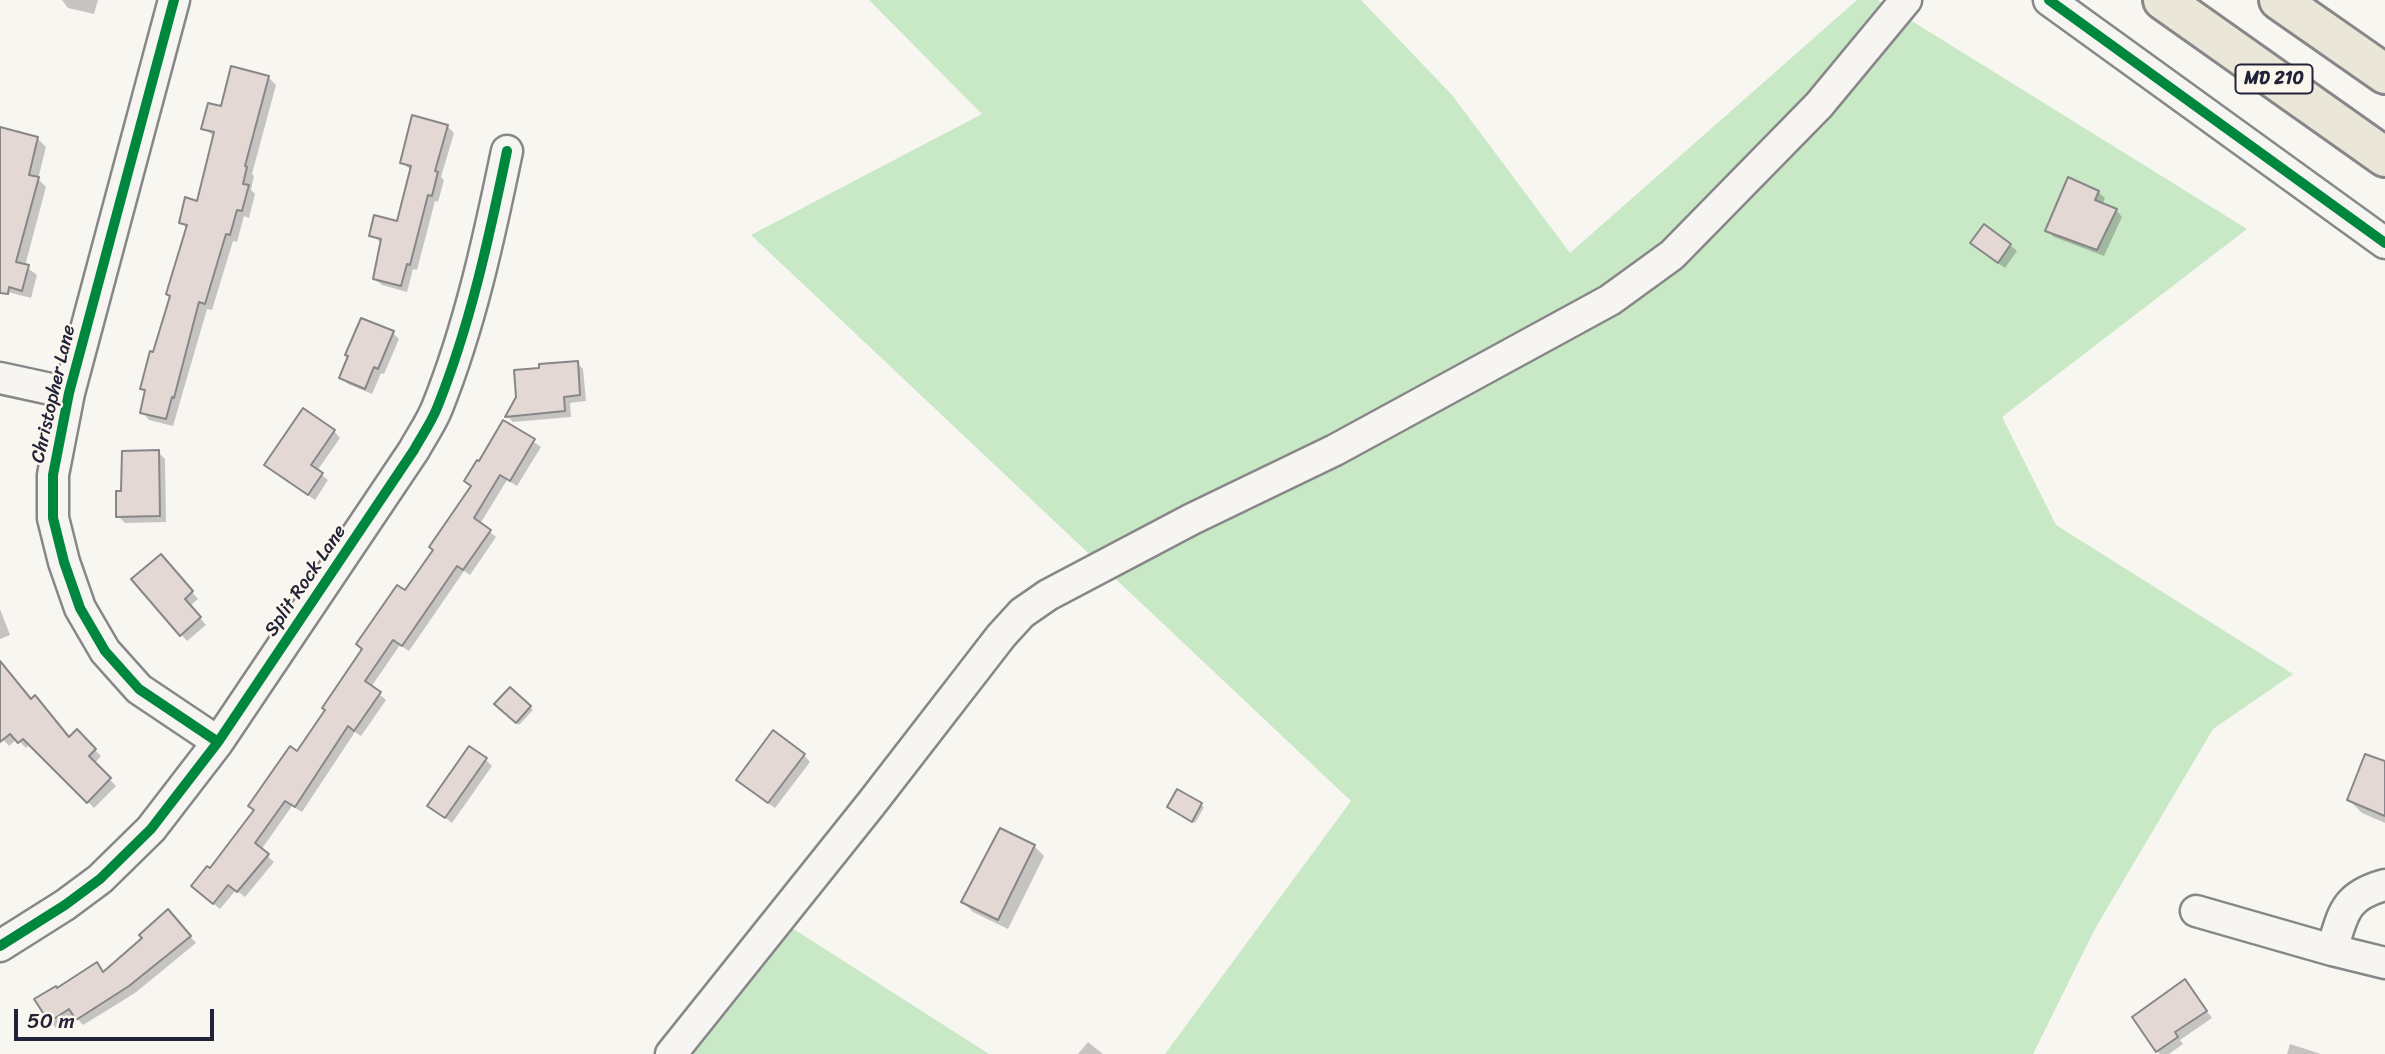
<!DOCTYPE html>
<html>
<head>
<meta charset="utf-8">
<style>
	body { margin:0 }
	#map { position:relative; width:2385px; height:1054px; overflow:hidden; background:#f8f6f0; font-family:Sriracha,sans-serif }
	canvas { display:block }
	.scale { position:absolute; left:14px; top:1009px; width:200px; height:32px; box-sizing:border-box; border:4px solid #22223b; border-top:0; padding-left:9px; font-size:21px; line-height:24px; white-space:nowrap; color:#22223b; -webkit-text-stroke:5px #fbf7ec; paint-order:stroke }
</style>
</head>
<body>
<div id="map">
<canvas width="2385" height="1054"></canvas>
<div class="scale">50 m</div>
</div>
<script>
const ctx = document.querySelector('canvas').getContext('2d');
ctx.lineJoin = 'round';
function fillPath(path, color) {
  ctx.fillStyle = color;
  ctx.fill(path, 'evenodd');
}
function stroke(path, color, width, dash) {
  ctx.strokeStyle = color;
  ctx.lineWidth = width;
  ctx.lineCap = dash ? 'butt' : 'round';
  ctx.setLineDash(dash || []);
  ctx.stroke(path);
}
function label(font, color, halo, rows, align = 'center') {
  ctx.font = font + ' Sriracha,sans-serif';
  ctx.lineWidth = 5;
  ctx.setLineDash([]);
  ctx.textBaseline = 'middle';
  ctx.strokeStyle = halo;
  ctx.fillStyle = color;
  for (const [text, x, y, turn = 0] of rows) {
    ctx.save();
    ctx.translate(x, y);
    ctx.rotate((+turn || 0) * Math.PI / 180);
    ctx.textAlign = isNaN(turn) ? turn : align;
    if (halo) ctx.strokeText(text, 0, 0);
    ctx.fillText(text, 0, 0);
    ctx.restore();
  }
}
fillPath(new Path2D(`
	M 869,0 L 1361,0 L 1452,95 L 1570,253 L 1857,0 L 1878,0 L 2247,229 L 2002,417 L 2056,525 L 2293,674 L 2213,729 L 2096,927 L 2033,1054 L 1165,1054 L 1351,801 L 751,235 L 982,114 Z
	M 792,928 L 989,1054 L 679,1054 Z`), '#c8e8c6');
fillPath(new Path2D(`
	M 62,0 L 98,0 L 94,14 L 68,8 Z
	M 268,77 L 276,85 L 252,174 L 254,176 L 251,190 L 255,194 L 249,218 L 244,216 L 237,242 L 233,241 L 212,310 L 207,309 L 173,426 L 149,420 L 142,412 L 146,393 L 142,389 L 171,297 L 168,294 L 187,229 L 181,222 L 198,203 L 215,137 L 203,128 L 222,108 Z
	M 447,126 L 454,133 L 441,177 L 444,180 L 438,202 L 435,201 L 417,270 L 413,269 L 407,292 L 382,285 L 375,279 L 382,243 L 371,235 L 399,223 L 411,170 L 402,163 Z
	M 0,129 L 38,139 L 46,147 L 38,179 L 46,187 L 25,266 L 37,275 L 31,298 L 0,290 Z
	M 2098,192 L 2105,198 L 2102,205 L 2116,210 L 2122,217 L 2104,256 L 2054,237 L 2047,231 Z
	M 2010,245 L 2017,251 L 2005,268 L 1979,249 Z
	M 393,333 L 399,339 L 384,374 L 381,373 L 372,394 L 348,384 L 341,377 Z
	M 577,363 L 583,369 L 586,401 L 570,403 L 571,417 L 513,422 L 507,416 L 541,369 Z
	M 504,422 L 541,447 L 517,486 L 507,480 L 480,524 L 496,537 L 470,575 L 464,571 L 409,651 L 400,645 L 371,687 L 386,700 L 361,736 L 355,732 L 302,812 L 292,806 L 261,850 L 274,862 L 245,897 L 236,890 L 220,909 L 199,892 L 210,871 L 297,753 L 435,550 L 472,487 L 480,464 Z
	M 334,431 L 340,438 L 317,471 L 328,480 L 315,500 L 273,471 Z
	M 158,452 L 165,459 L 166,522 L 125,523 L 118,516 L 122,493 Z
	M 167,563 L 198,599 L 190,606 L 206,625 L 187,641 L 134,580 Z
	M 0,609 L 10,635 L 0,639 Z
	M 0,675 L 31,700 L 70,739 L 77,732 L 101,756 L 94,764 L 116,786 L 94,808 L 31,744 L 26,748 L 17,739 L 9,746 L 0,736 Z
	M 510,689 L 533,710 L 519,725 L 496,704 Z
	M 804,755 L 810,762 L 775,808 L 745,786 Z
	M 486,760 L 492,766 L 452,823 L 430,806 Z
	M 2385,763 L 2385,823 L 2362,813 L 2349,800 Z
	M 1178,791 L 1204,807 L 1195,823 L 1171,809 Z
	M 1034,846 L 1044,856 L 1008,929 L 973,912 L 963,902 Z
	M 174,918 L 196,943 L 135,993 L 83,1025 L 75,1016 L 56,1028 L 50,1021 L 57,990 L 96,964 L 104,973 Z
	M 2185,982 L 2212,1018 L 2180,1040 L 2183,1044 L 2169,1054 L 2160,1054 L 2157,1051 Z
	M 1088,1042 L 1103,1054 L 1078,1054 Z
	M 2290,1044 L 2321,1054 L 2287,1054 Z`), '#0003');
const building = new Path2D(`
	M 231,66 L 269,76 L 245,166 L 247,167 L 243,184 L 249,185 L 242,211 L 237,210 L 230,235 L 226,234 L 205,304 L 199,302 L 174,398 L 172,397 L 166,419 L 140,413 L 145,390 L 140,389 L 150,351 L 153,352 L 170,296 L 166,294 L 187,225 L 179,223 L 185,197 L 197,201 L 214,132 L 201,129 L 208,103 L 221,106 Z
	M 412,115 L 448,125 L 435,171 L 438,172 L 432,196 L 428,195 L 410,265 L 407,264 L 401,286 L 373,279 L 381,239 L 369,236 L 374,215 L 397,221 L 411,166 L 400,163 Z
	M 0,127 L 38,137 L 29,175 L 39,177 L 16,262 L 29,265 L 22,291 L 9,287 L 8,294 L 0,293 Z
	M 2068,177 L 2099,191 L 2095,200 L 2117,209 L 2097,250 L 2045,231 Z
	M 1984,224 L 2011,244 L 1998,263 L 1970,243 Z
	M 361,318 L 394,331 L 378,369 L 374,367 L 365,389 L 339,378 L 348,356 L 345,355 Z
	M 578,361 L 580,395 L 564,397 L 565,411 L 505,417 L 516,397 L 514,370 L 539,368 L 539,364 Z
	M 303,408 L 335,430 L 311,465 L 323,473 L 308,495 L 264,465 Z
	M 503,420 L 535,439 L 510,481 L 500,475 L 474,518 L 491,530 L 463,570 L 457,566 L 402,646 L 393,640 L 365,681 L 381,692 L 354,731 L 348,726 L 295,807 L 285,801 L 255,843 L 269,854 L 237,892 L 228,885 L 213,904 L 191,886 L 207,866 L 210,868 L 254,810 L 248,806 L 290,746 L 297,751 L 325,710 L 322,708 L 362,649 L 356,644 L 397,585 L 405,590 L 433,550 L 429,547 L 471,486 L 464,481 L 477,460 L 479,461 Z
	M 159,450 L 160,516 L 116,517 L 116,491 L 121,491 L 122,451 Z
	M 161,554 L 193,591 L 185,599 L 201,617 L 180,636 L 131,579 Z
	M 0,661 L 31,699 L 35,695 L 69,737 L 77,729 L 96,749 L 89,756 L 111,778 L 87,803 L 23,739 L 18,743 L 10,734 L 0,742 Z
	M 510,687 L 531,706 L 516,723 L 494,704 Z
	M 773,730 L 805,754 L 768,803 L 736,780 Z
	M 469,746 L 487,758 L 445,818 L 427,806 Z
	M 2365,754 L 2385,761 L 2385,816 L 2347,800 Z
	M 1177,789 L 1202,803 L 1192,822 L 1167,807 Z
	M 1000,828 L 1035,845 L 998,920 L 961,902 Z
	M 168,909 L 191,936 L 129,986 L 76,1020 L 69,1009 L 49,1022 L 34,999 L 56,986 L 57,988 L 97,962 L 103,972 L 142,938 L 139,935 Z
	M 2185,979 L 2207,1011 L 2175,1032 L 2178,1037 L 2156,1052 L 2132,1017 Z`);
fillPath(building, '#e4d8d4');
stroke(building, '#878688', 2);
const minor = new Path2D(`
	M 174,0 L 69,393 L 53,475 L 53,518 L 64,562 L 80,608 L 105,651 L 139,689 L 218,742
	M 2049,0 L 2385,243
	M 0,378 L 69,393
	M 2196,911 L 2332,950 C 2343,914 2344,896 2385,885
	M 0,946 L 65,905 L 100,879 L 151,829 L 218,742 L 414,450 C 421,437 431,423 437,408 C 470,326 489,238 507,151
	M 2332,950 L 2385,963
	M 671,1054 L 871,804 L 1001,636 L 1022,613 L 1048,595 L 1192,519 L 1335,450 L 1610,300 L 1672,255 L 1819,105 L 1906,0`);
const highway = new Path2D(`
	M 2163,0 L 2385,157
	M 2279,0 L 2385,74`);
stroke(minor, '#878688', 35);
stroke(highway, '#878688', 44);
stroke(minor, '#f6f5f1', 30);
stroke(highway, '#eae6d8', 38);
stroke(new Path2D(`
	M 174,0 L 69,393 L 53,475 L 53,518 L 64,562 L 80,608 L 105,651 L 139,689 L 218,742
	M 2049,0 L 2385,243
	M 0,946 L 65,905 L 100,879 L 151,829 L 218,742 L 414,450 C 421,437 431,423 437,408 C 470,326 489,238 507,151`), '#00873e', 10);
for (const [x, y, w] of [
	[2274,79,77]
]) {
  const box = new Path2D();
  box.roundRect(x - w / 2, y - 14.5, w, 29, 5);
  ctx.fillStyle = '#fbf7ec';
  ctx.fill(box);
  stroke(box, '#22223b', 2);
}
label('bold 18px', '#22223b', null, [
	["MD 210",2274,79]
]);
label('19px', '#22223b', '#fbf7ec', [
	["Christopher Lane",54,394,-77],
	["Split Rock Lane",306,581,-56]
]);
</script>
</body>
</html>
